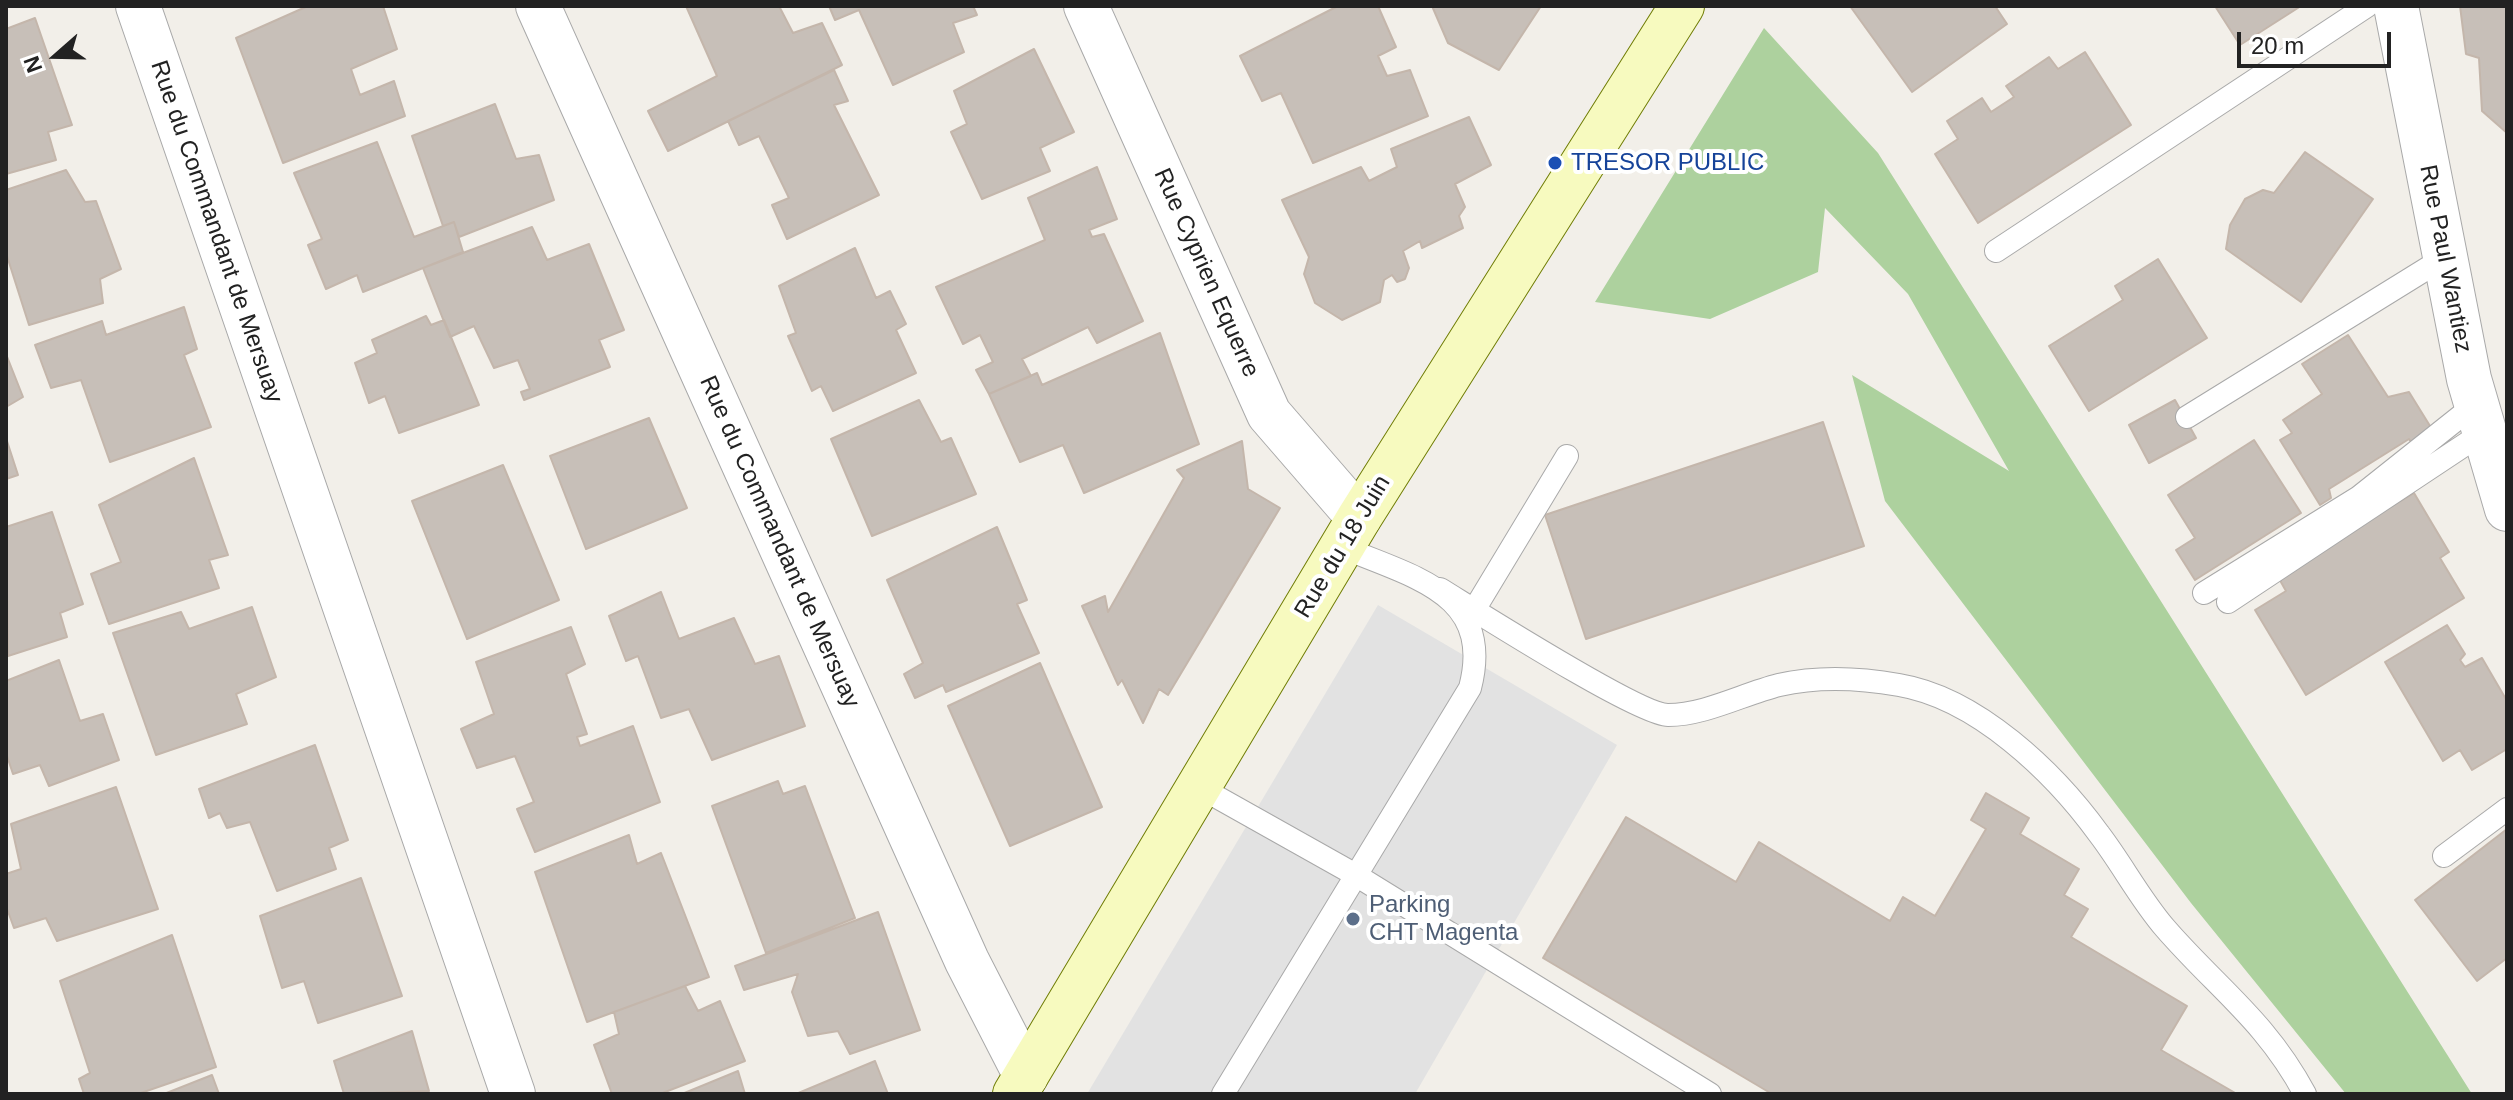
<!DOCTYPE html>
<html>
<head>
<meta charset="utf-8">
<style>
	body { margin:0 }
	#map { position:relative; width:2513px; height:1100px; overflow:hidden; background:#f2efe9; font-family:Helvetica,sans-serif }
	canvas { display:block }
	.frame { position:absolute; inset:0; border:8px solid #222; pointer-events:none }
	.north { position:absolute; left:16px; top:16px; width:80px; height:80px; -webkit-text-stroke:6px #fff; paint-order:stroke; rotate:250deg; font-size:22px; font-weight:700; line-height:32px; text-align:center; color:#222 }
	.north::after { content:''; display:block; margin:auto; width:28px; height:36px; background:#222; clip-path:polygon(50% 0,100% 100%,50% 72%,0 100%) }
	.scale { position:absolute; left:2237px; top:32px; width:154px; height:36px; box-sizing:border-box; border:4px solid #222; border-top:0; padding-left:10px; font-size:24px; line-height:28px; white-space:nowrap; color:#222; -webkit-text-stroke:6px #fff; paint-order:stroke }
</style>
</head>
<body>
<div id="map">
<canvas width="2513" height="1100"></canvas>
<div class="frame"></div>
<div class="north">N</div>
<div class="scale">20 m</div>
</div>
<script>
const ctx = document.querySelector('canvas').getContext('2d');
ctx.lineJoin = 'round';
function fillPath(path, color) {
  ctx.fillStyle = color;
  ctx.fill(path, 'evenodd');
}
function stroke(path, color, width, dash) {
  ctx.strokeStyle = color;
  ctx.lineWidth = width;
  ctx.lineCap = dash ? 'butt' : 'round';
  ctx.setLineDash(dash || []);
  ctx.stroke(path);
}
function label(font, color, halo, rows, align = 'center') {
  ctx.font = font + ' Helvetica,sans-serif';
  ctx.lineWidth = 8;
  ctx.setLineDash([]);
  ctx.textBaseline = 'middle';
  ctx.strokeStyle = halo;
  ctx.fillStyle = color;
  for (const [text, x, y, turn = 0] of rows) {
    ctx.save();
    ctx.translate(x, y);
    ctx.rotate((+turn || 0) * Math.PI / 180);
    ctx.textAlign = isNaN(turn) ? turn : align;
    if (halo) ctx.strokeText(text, 0, 0);
    ctx.fillText(text, 0, 0);
    ctx.restore();
  }
}
fillPath(new Path2D(`
	M 1764,28 L 1878,153 L 2472,1094 L 2346,1094 L 2191,903 L 1885,501 L 1852,375 L 2009,471 L 1908,294 L 1825,208 L 1818,272 L 1710,319 L 1595,302 Z`), '#add19e');
fillPath(new Path2D(`
	M 1378,605 L 1617,745 L 1415,1094 L 1087,1094 Z`), '#e2e2e2');
const building = new Path2D(`
	M 308,6 L 383,6 L 397,49 L 351,69 L 360,95 L 394,81 L 405,116 L 283,163 L 236,38 Z
	M 686,6 L 779,6 L 793,33 L 822,23 L 842,65 L 668,151 L 648,111 L 717,76 Z
	M 829,6 L 973,6 L 977,15 L 953,23 L 964,52 L 893,85 L 859,10 L 835,20 Z
	M 1338,6 L 1378,6 L 1396,47 L 1378,56 L 1387,76 L 1410,70 L 1428,116 L 1313,163 L 1281,93 L 1262,101 L 1240,56 Z
	M 1432,6 L 1541,6 L 1499,70 L 1448,43 Z
	M 1850,6 L 1995,6 L 2007,24 L 1912,92 Z
	M 2215,6 L 2301,6 L 2240,45 Z
	M 2460,6 L 2507,6 L 2507,133 L 2482,111 L 2479,58 L 2466,54 Z
	M 35,18 L 72,125 L 48,132 L 56,160 L 6,174 L 6,29 Z
	M 1034,49 L 1074,132 L 1040,148 L 1050,171 L 982,199 L 951,132 L 967,124 L 954,91 Z
	M 2085,52 L 2131,125 L 1978,223 L 1935,154 L 1958,139 L 1947,121 L 1982,98 L 1991,112 L 2014,97 L 2006,86 L 2049,57 L 2058,69 Z
	M 834,70 L 848,101 L 834,105 L 879,195 L 787,239 L 772,205 L 789,198 L 759,136 L 739,145 L 728,121 Z
	M 495,104 L 516,159 L 539,155 L 554,200 L 459,237 L 454,222 L 443,226 L 412,136 Z
	M 1469,117 L 1491,165 L 1455,184 L 1465,207 L 1459,216 L 1463,228 L 1422,248 L 1420,241 L 1403,251 L 1409,268 L 1405,279 L 1397,282 L 1392,275 L 1384,280 L 1380,302 L 1342,320 L 1315,303 L 1304,274 L 1309,257 L 1282,200 L 1361,167 L 1369,181 L 1397,167 L 1391,149 Z
	M 377,142 L 414,237 L 454,222 L 463,252 L 363,292 L 357,275 L 326,289 L 308,245 L 322,239 L 294,173 Z
	M 2305,152 L 2373,199 L 2301,302 L 2226,249 L 2230,225 L 2245,199 L 2263,190 L 2274,193 Z
	M 1097,167 L 1117,219 L 1089,230 L 1092,237 L 1104,234 L 1143,321 L 1097,343 L 1088,327 L 1022,359 L 1031,376 L 989,394 L 976,370 L 993,362 L 980,335 L 963,344 L 936,287 L 1045,240 L 1028,198 Z
	M 66,170 L 85,202 L 96,201 L 121,269 L 100,279 L 103,303 L 29,325 L 6,253 L 6,190 Z
	M 532,227 L 547,260 L 589,244 L 624,330 L 599,340 L 610,367 L 524,400 L 521,392 L 530,389 L 518,360 L 494,368 L 474,326 L 450,337 L 423,268 Z
	M 855,248 L 876,298 L 890,291 L 906,324 L 896,330 L 916,373 L 833,411 L 821,386 L 812,391 L 788,336 L 796,333 L 779,286 Z
	M 2158,259 L 2207,338 L 2089,411 L 2049,346 L 2123,300 L 2115,286 Z
	M 184,307 L 197,349 L 184,355 L 211,427 L 110,462 L 81,380 L 51,388 L 35,345 L 102,321 L 106,335 Z
	M 426,316 L 431,325 L 444,320 L 479,405 L 399,433 L 385,396 L 369,403 L 355,363 L 377,353 L 372,340 Z
	M 1160,333 L 1199,444 L 1084,493 L 1063,445 L 1020,462 L 989,394 L 1037,373 L 1042,385 Z
	M 2348,335 L 2388,397 L 2409,392 L 2435,434 L 2415,448 L 2409,439 L 2329,489 L 2331,498 L 2320,505 L 2280,440 L 2292,433 L 2283,420 L 2322,394 L 2302,364 Z
	M 6,354 L 23,397 L 6,407 Z
	M 919,400 L 941,442 L 951,438 L 976,494 L 872,536 L 831,439 Z
	M 2175,400 L 2196,438 L 2149,463 L 2129,425 Z
	M 649,418 L 687,508 L 586,549 L 550,456 Z
	M 1823,422 L 1864,546 L 1586,639 L 1545,515 Z
	M 6,438 L 18,475 L 6,479 Z
	M 2254,440 L 2301,513 L 2195,580 L 2176,550 L 2195,538 L 2168,495 Z
	M 1242,441 L 1248,489 L 1280,508 L 1168,695 L 1159,689 L 1143,723 L 1122,680 L 1118,685 L 1082,606 L 1105,596 L 1108,612 L 1184,478 L 1177,470 Z
	M 194,458 L 228,555 L 209,560 L 219,588 L 109,624 L 91,574 L 121,562 L 99,505 Z
	M 503,465 L 559,600 L 467,639 L 412,501 Z
	M 2414,493 L 2449,552 L 2440,558 L 2464,598 L 2306,695 L 2255,610 L 2286,591 L 2277,575 Z
	M 52,512 L 83,604 L 60,613 L 67,637 L 8,656 L 6,527 Z
	M 997,527 L 1027,600 L 1017,604 L 1039,653 L 946,692 L 943,685 L 915,698 L 904,674 L 923,663 L 887,580 Z
	M 661,592 L 679,639 L 734,618 L 755,664 L 779,656 L 805,726 L 712,760 L 689,709 L 661,718 L 638,656 L 626,661 L 609,616 Z
	M 252,607 L 276,677 L 236,694 L 247,724 L 156,755 L 113,633 L 181,612 L 189,629 Z
	M 2447,625 L 2465,654 L 2460,660 L 2465,667 L 2482,658 L 2507,701 L 2507,749 L 2472,770 L 2460,750 L 2443,761 L 2385,662 Z
	M 571,627 L 585,664 L 566,674 L 587,734 L 577,737 L 580,746 L 633,726 L 660,802 L 535,852 L 517,809 L 534,802 L 515,756 L 477,768 L 461,729 L 494,714 L 476,662 Z
	M 59,660 L 80,721 L 103,714 L 119,760 L 49,786 L 40,765 L 13,774 L 6,753 L 6,681 Z
	M 1040,663 L 1102,807 L 1010,846 L 948,706 Z
	M 315,745 L 348,840 L 329,848 L 336,869 L 277,891 L 250,822 L 227,828 L 220,813 L 209,818 L 199,789 Z
	M 778,781 L 783,794 L 805,786 L 855,918 L 766,953 L 712,806 Z
	M 116,787 L 158,909 L 57,941 L 46,918 L 14,928 L 6,906 L 6,874 L 21,869 L 11,824 Z
	M 1986,793 L 2029,818 L 2020,834 L 2079,869 L 2064,895 L 2088,909 L 2071,937 L 2187,1006 L 2161,1050 L 2237,1094 L 1772,1094 L 1543,958 L 1626,817 L 1736,882 L 1759,842 L 1890,921 L 1903,897 L 1935,916 L 1986,829 L 1971,820 Z
	M 2507,829 L 2507,958 L 2477,981 L 2415,900 Z
	M 629,835 L 637,864 L 661,853 L 709,977 L 587,1022 L 535,872 Z
	M 361,878 L 402,996 L 318,1023 L 304,981 L 282,988 L 260,916 Z
	M 878,912 L 920,1030 L 850,1054 L 838,1031 L 808,1036 L 792,992 L 798,974 L 744,990 L 735,966 Z
	M 172,935 L 216,1067 L 138,1094 L 84,1094 L 79,1079 L 90,1073 L 60,981 Z
	M 685,986 L 698,1011 L 720,1001 L 745,1061 L 660,1094 L 612,1094 L 594,1045 L 619,1034 L 614,1012 Z
	M 412,1031 L 429,1091 L 344,1094 L 334,1061 Z
	M 875,1061 L 888,1094 L 796,1094 Z
	M 738,1071 L 745,1094 L 682,1094 Z
	M 212,1075 L 219,1094 L 164,1094 Z`);
fillPath(building, '#c7bfb8');
stroke(building, '#c4b6ab', 2);
const service = new Path2D(`
	M 1996,251 L 2367,6
	M 2187,417 L 2444,258
	M 1440,589 C 1476,611 1639,715 1668,715 C 1705,715 1743,694 1779,685 C 1818,676 1860,678 1899,685 C 1977,698 2054,772 2099,834 C 2122,864 2140,899 2165,928 C 2217,988 2266,1021 2305,1094
	M 2204,593 L 2359,497 L 2476,404
	M 2228,602 L 2484,432
	M 1474,610 L 1567,456
	M 1199,787 L 1354,874 L 1710,1094
	M 2444,856 L 2507,809
	M 1223,1094 L 1470,688 C 1495,592 1411,577 1342,547`);
const minor = new Path2D(`
	M 138,6 L 513,1094
	M 538,6 L 967,961 L 1026,1076
	M 1086,6 L 1269,414 L 1359,518
	M 2396,6 L 2469,379 L 2507,509`);
const secondary = new Path2D(`
	M 1015,1094 L 1359,518 L 1682,6`);
stroke(service, '#a9a9a9', 24);
stroke(minor, '#a9a9a9', 46);
stroke(secondary, '#707d05', 46);
stroke(service, '#fff', 22);
stroke(minor, '#fff', 44);
stroke(secondary, '#f7fabf', 44);
for (const [x, y, r, color] of [
	[1555,163,8,"#1a4fb4"],
	[1353,919,8,"#5c6f8a"]
]) {
  const dot = new Path2D();
  dot.arc(x, y, r, 0, 2 * Math.PI);
  ctx.fillStyle = color;
  ctx.fill(dot);
  stroke(dot, '#fff', 3);
}
label('24px', '#164399', '#fff', [
	["TRESOR PUBLIC",1571,163]
], 'left');
label('24px', '#222', '#fff', [
	["Rue du Commandant de Mersuay",216,232,71],
	["Rue Paul Wantiez",2445,259,79],
	["Rue Cyprien Equerre",1206,273,66],
	["Rue du Commandant de Mersuay",779,542,66],
	["Rue du 18 Juin",1343,547,-59]
]);
label('24px', '#4e5e75', '#fff', [
	["Parking",1369,905],
	["CHT Magenta",1369,933]
], 'left');
</script>
</body>
</html>
